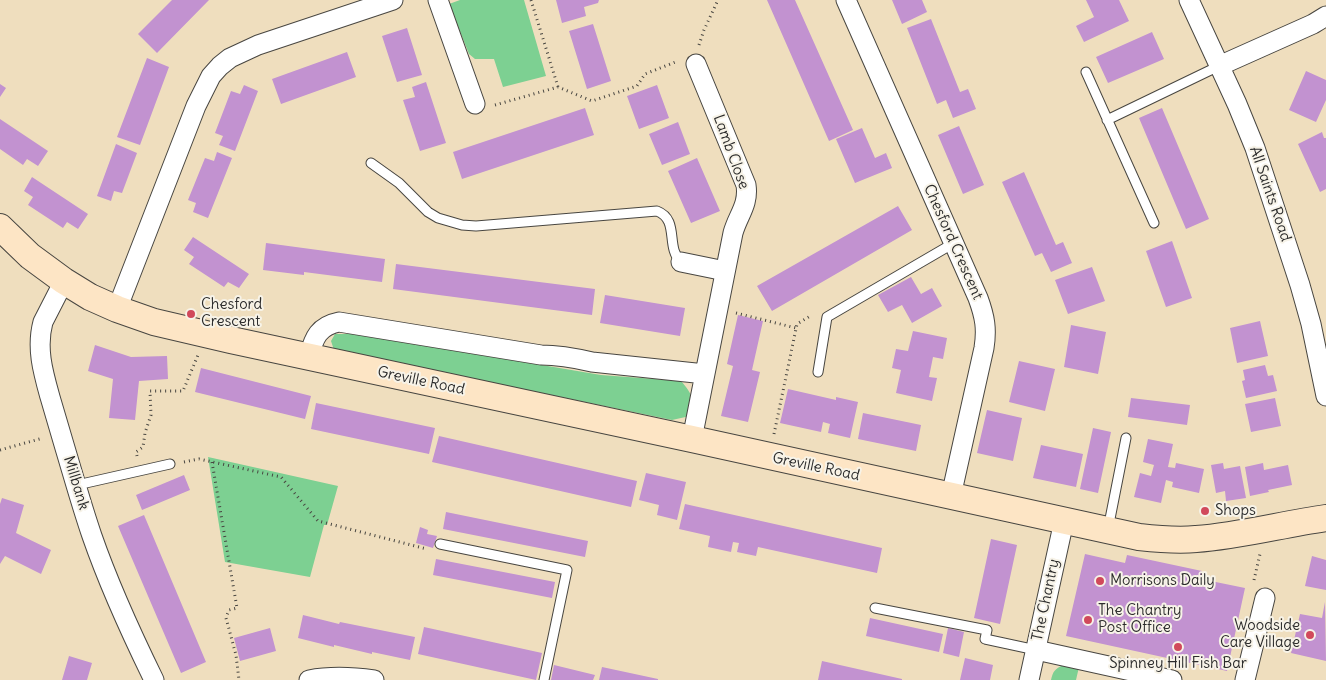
<!DOCTYPE html>
<html>
<head>
<meta charset="utf-8">
<style>
	body { margin:0 }
	canvas { display:block; background:#efdebe }
</style>
</head>
<body>
<canvas width="1326" height="680"></canvas>
<script>
const ctx = document.querySelector('canvas').getContext('2d');
ctx.lineJoin = 'round';
function fillPath(path, color) {
  ctx.fillStyle = color;
  ctx.fill(path, 'evenodd');
}
function stroke(path, color, width, dash) {
  ctx.strokeStyle = color;
  ctx.lineWidth = width;
  ctx.lineCap = dash ? 'butt' : 'round';
  ctx.setLineDash(dash || []);
  ctx.stroke(path);
}
function label(font, color, halo, rows, align = 'center') {
  ctx.font = font + ' Delius,sans-serif';
  ctx.lineWidth = 4;
  ctx.setLineDash([]);
  ctx.textBaseline = 'middle';
  ctx.strokeStyle = halo;
  ctx.fillStyle = color;
  for (const [text, x, y, turn = 0] of rows) {
    ctx.save();
    ctx.translate(x, y);
    ctx.rotate((+turn || 0) * Math.PI / 180);
    ctx.textAlign = isNaN(turn) ? turn : align;
    if (halo) ctx.strokeText(text, 0, 0);
    ctx.fillText(text, 0, 0);
    ctx.restore();
  }
}
fillPath(new Path2D(`
	M 460,0 L 524,0 L 546,76 L 503,87 L 494,59 L 475,59 L 469,54 L 449,4 Z
	M 335,334 L 358,334 L 601,375 L 681,381 C 692,394 695,399 690,416 L 672,420 L 334,350 L 331,341 Z
	M 208,457 L 338,486 L 327,525 L 324,525 L 310,577 L 225,562 Z
	M 1063,665 L 1079,667 L 1076,680 L 1051,680 C 1053,671 1055,669 1063,665 Z`), '#7dd092');
fillPath(new Path2D(`
	M 172,0 L 209,0 L 157,53 L 138,34 Z
	M 556,0 L 599,0 L 598,3 L 584,7 L 586,16 L 562,23 Z
	M 767,0 L 795,0 L 853,130 L 829,141 Z
	M 892,0 L 922,0 L 927,12 L 902,24 Z
	M 1086,0 L 1119,0 L 1129,21 L 1084,42 L 1076,26 L 1094,17 Z
	M 931,19 L 960,92 L 968,89 L 976,109 L 953,118 L 946,100 L 937,104 L 907,28 Z
	M 593,24 L 611,81 L 587,89 L 569,31 Z
	M 407,28 L 422,75 L 397,82 L 382,36 Z
	M 1152,32 L 1164,59 L 1108,83 L 1096,57 Z
	M 347,52 L 356,77 L 281,104 L 272,79 Z
	M 147,58 L 169,67 L 140,145 L 117,137 Z
	M 1306,71 L 1326,80 L 1326,100 L 1316,122 L 1289,110 Z
	M 426,82 L 446,143 L 420,151 L 403,100 L 415,97 L 412,87 Z
	M 0,84 L 6,88 L 0,97 Z
	M 244,85 L 258,91 L 235,151 L 219,145 L 223,136 L 215,133 L 231,91 L 240,94 Z
	M 657,85 L 669,118 L 639,129 L 627,96 Z
	M 585,108 L 594,135 L 462,179 L 453,152 Z
	M 1162,108 L 1209,219 L 1186,229 L 1139,118 Z
	M 0,119 L 48,151 L 38,166 L 27,159 L 23,165 L 0,149 Z
	M 678,122 L 690,154 L 662,165 L 649,134 Z
	M 959,126 L 984,185 L 963,194 L 938,135 Z
	M 862,128 L 875,158 L 886,153 L 892,168 L 855,183 L 836,139 Z
	M 1322,132 L 1324,138 L 1326,138 L 1326,189 L 1320,192 L 1298,144 Z
	M 116,144 L 137,153 L 122,193 L 114,191 L 111,201 L 97,196 Z
	M 217,152 L 232,158 L 208,218 L 193,212 L 196,203 L 188,200 L 205,158 L 214,161 Z
	M 697,158 L 720,211 L 691,223 L 668,171 Z
	M 1024,172 L 1056,245 L 1063,242 L 1072,263 L 1051,272 L 1042,253 L 1035,256 L 1002,182 Z
	M 32,177 L 88,214 L 78,229 L 67,222 L 63,228 L 28,205 L 33,197 L 24,191 Z
	M 898,206 L 912,230 L 772,311 L 757,286 Z
	M 193,237 L 249,274 L 239,288 L 228,282 L 224,287 L 189,264 L 194,257 L 184,250 Z
	M 1172,241 L 1192,298 L 1166,307 L 1146,251 Z
	M 266,243 L 385,259 L 382,282 L 304,272 L 304,275 L 263,270 Z
	M 396,264 L 595,289 L 592,315 L 393,289 Z
	M 1092,267 L 1105,301 L 1068,314 L 1055,280 Z
	M 911,277 L 921,294 L 932,288 L 942,306 L 912,323 L 902,305 L 888,312 L 878,295 Z
	M 605,295 L 685,308 L 680,336 L 600,323 Z
	M 738,315 L 763,321 L 752,370 L 760,372 L 748,422 L 721,416 L 733,366 L 727,364 Z
	M 1260,321 L 1268,356 L 1237,363 L 1230,328 Z
	M 1071,325 L 1106,332 L 1098,374 L 1064,367 Z
	M 913,331 L 947,338 L 943,359 L 933,357 L 929,377 L 937,378 L 932,401 L 896,393 L 901,370 L 892,368 L 896,349 L 908,351 Z
	M 95,345 L 131,357 L 167,356 L 168,379 L 139,381 L 135,420 L 109,418 L 113,379 L 88,371 Z
	M 1019,361 L 1055,369 L 1045,411 L 1009,402 Z
	M 1265,365 L 1268,376 L 1273,375 L 1277,391 L 1246,398 L 1242,381 L 1245,380 L 1243,370 Z
	M 201,368 L 311,396 L 305,419 L 195,392 Z
	M 788,389 L 836,400 L 836,397 L 858,402 L 850,438 L 828,433 L 830,424 L 823,422 L 821,432 L 780,423 Z
	M 1131,398 L 1190,405 L 1187,425 L 1128,417 Z
	M 1275,398 L 1281,426 L 1251,432 L 1245,404 Z
	M 316,403 L 435,428 L 429,454 L 311,429 Z
	M 987,410 L 1022,418 L 1013,461 L 977,453 Z
	M 863,413 L 921,425 L 916,451 L 858,439 Z
	M 1093,428 L 1111,432 L 1098,493 L 1080,489 Z
	M 439,436 L 637,481 L 631,507 L 432,462 Z
	M 1148,439 L 1173,444 L 1168,467 L 1175,468 L 1176,463 L 1204,469 L 1199,493 L 1172,487 L 1173,482 L 1166,480 L 1161,503 L 1134,497 L 1140,473 L 1151,476 L 1154,465 L 1143,462 Z
	M 1041,445 L 1083,454 L 1076,487 L 1033,478 Z
	M 1223,463 L 1224,469 L 1240,466 L 1246,498 L 1226,501 L 1225,491 L 1216,493 L 1211,465 Z
	M 1263,463 L 1264,470 L 1288,465 L 1292,485 L 1268,490 L 1269,492 L 1250,496 L 1245,467 Z
	M 646,473 L 686,482 L 677,520 L 657,515 L 659,505 L 639,500 Z
	M 184,475 L 190,490 L 142,510 L 136,495 Z
	M 2,498 L 24,505 L 16,533 L 51,550 L 41,574 L 5,556 L 0,564 L 0,504 Z
	M 685,504 L 882,548 L 877,573 L 758,547 L 756,556 L 737,552 L 739,543 L 733,542 L 731,552 L 708,547 L 710,536 L 679,529 Z
	M 446,512 L 588,541 L 585,557 L 443,529 Z
	M 144,515 L 206,662 L 181,673 L 118,526 Z
	M 420,527 L 428,530 L 427,534 L 437,536 L 433,548 L 416,543 Z
	M 991,539 L 1017,545 L 1000,624 L 974,618 Z
	M 1085,554 L 1125,563 L 1127,555 L 1202,571 L 1201,579 L 1245,588 L 1227,671 L 1066,636 Z
	M 1312,556 L 1326,560 L 1326,590 L 1305,586 Z
	M 436,559 L 555,582 L 552,598 L 433,575 Z
	M 1325,602 L 1326,661 L 1291,653 L 1300,614 L 1322,618 Z
	M 303,615 L 339,624 L 340,622 L 415,637 L 410,660 L 372,652 L 372,654 L 334,645 L 334,647 L 298,638 Z
	M 870,618 L 943,634 L 939,652 L 866,636 Z
	M 424,627 L 542,653 L 536,680 L 418,654 Z
	M 270,628 L 276,651 L 240,661 L 234,638 Z
	M 948,628 L 964,632 L 959,657 L 943,653 Z
	M 69,656 L 92,663 L 87,680 L 62,680 Z
	M 965,658 L 993,665 L 990,680 L 960,680 Z
	M 822,661 L 902,679 L 902,680 L 818,680 Z
	M 554,665 L 595,675 L 593,680 L 551,680 Z
	M 602,667 L 658,679 L 658,680 L 599,680 Z`), '#c292d0');
const lane = new Path2D(`
	M 1086,72 L 1154,223
	M 1107,120 L 1219,66
	M 371,163 L 399,183 L 428,212 L 438,218 L 462,225 L 476,226 L 657,211 C 680,220 665,247 681,262
	M 818,372 L 827,317 L 954,243
	M 77,485 L 170,464
	M 1108,529 L 1126,438
	M 440,544 L 567,570 L 544,680
	M 875,608 L 987,630 L 985,639 L 1036,650`);
const street = new Path2D(`
	M 438,0 L 475,104
	M 846,0 L 978,298 C 985,317 987,329 984,348 L 951,496
	M 1189,0 L 1237,104 L 1255,148 L 1300,285 L 1311,324 L 1326,396
	M 1219,66 L 1313,24 L 1326,16
	M 681,262 L 725,271
	M 64,281 L 43,322 C 36,348 43,372 50,397 C 55,414 60,431 65,448 C 74,478 82,507 92,536 C 109,585 131,633 154,680
	M 117,309 L 196,106 L 211,76 L 220,66 L 230,58 L 258,45 L 393,0
	M 309,356 C 314,337 319,326 339,322 L 541,355 C 559,355 575,358 592,362 L 705,374
	M 692,439 L 733,233 C 738,215 749,205 746,185 L 696,64
	M 1036,650 L 1172,680
	M 309,680 C 330,676 353,677 374,680
	M 1029,680 L 1064,521
	M 1245,680 L 1265,598`);
const secondary = new Path2D(`
	M 0,227 L 30,256 L 64,281 L 90,297 L 117,309 L 154,322 L 231,340 L 692,439 L 1139,537 C 1157,539 1177,541 1196,539 C 1240,536 1283,524 1326,518`);
stroke(lane, '#484641', 11);
stroke(street, '#484641', 21);
stroke(secondary, '#484641', 28);
stroke(new Path2D(`
	M 531,0 L 558,87
	M 699,45 L 704,30 L 718,0
	M 495,105 L 558,87 L 592,101 L 637,86 L 645,74 L 678,61
	M 736,313 L 796,328
	M 774,434 L 797,324 L 812,315
	M 0,450 L 43,438
	M 137,456 L 136,452 L 143,447 L 145,433 L 151,415 L 150,391 L 183,391 L 198,355
	M 184,462 L 199,459 L 281,477 L 318,521 L 427,549
	M 212,462 L 237,608 L 229,610 L 226,618 L 236,655 L 239,680
	M 1254,580 L 1260,554`), '#484641', 3, [1, 4]);
stroke(lane, '#fff', 9);
stroke(street, '#fff', 19);
stroke(secondary, '#fde5c5', 26);
for (const [x, y, r, color] of [
	[191,314,5,"#d1495b"],
	[1205,511,5,"#d1495b"],
	[1100,581,5,"#d1495b"],
	[1088,620,5,"#d1495b"],
	[1310,635,5,"#d1495b"],
	[1178,647,5,"#d1495b"]
]) {
  const dot = new Path2D();
  dot.arc(x, y, r, 0, 2 * Math.PI);
  ctx.fillStyle = color;
  ctx.fill(dot);
  stroke(dot, '#f7f3e8', 2);
}
label('15px', '#2b2b2b', '#f7f3e8', [
	["Lamb Close",731,152,70],
	["All Saints Road",1270,194,71],
	["Chesford Crescent",953,242,66],
	["Greville Road",421,381,12],
	["Greville Road",816,467,12],
	["Millbank",76,483,73],
	["The Chantry",1046,600,-78]
]);
label('15px', '#2b2b2b', '#f7f3e8', [
	["Chesford",201,305],
	["Crescent",201,322],
	["Shops",1215,511],
	["Morrisons Daily",1110,581],
	["The Chantry",1098,611],
	["Post Office",1098,628],
	["Woodside",1300,626,"right"],
	["Care Village",1300,643,"right"],
	["Spinney Hill Fish Bar",1178,664,"center"]
], 'left');
</script>
</body>
</html>
